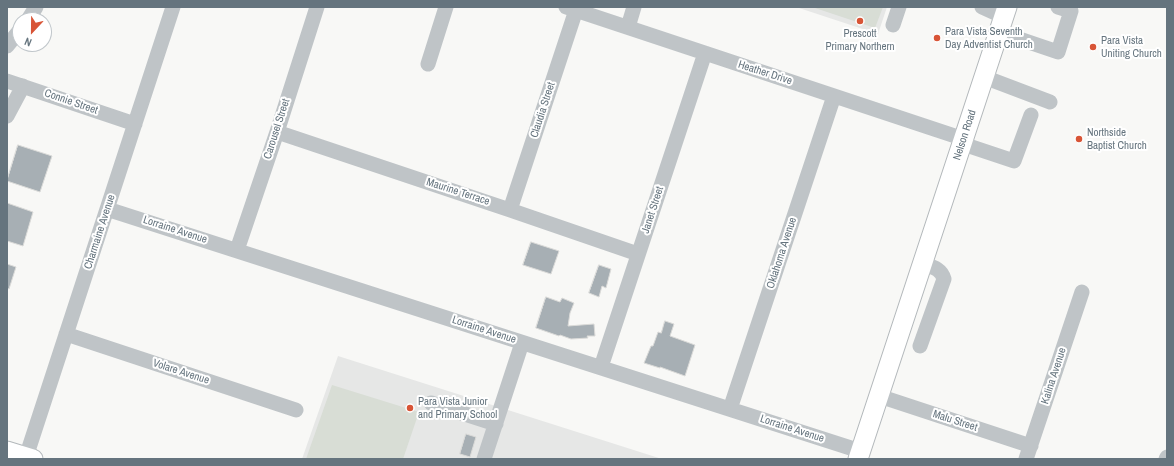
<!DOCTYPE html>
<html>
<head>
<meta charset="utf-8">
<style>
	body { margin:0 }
	#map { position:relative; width:1174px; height:466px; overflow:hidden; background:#f8f8f6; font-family:"Archivo Narrow",sans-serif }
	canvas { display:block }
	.frame { position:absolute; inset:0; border:8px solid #65747e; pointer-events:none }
	.north { position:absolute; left:12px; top:12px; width:40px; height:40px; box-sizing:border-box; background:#fff; border:1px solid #c1c7cb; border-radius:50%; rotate:202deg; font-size:11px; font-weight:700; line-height:16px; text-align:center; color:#65747e }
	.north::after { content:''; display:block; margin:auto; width:14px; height:18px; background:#d85436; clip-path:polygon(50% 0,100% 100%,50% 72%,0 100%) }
</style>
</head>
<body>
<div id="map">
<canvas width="1174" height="466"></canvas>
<div class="frame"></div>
<div class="north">N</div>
</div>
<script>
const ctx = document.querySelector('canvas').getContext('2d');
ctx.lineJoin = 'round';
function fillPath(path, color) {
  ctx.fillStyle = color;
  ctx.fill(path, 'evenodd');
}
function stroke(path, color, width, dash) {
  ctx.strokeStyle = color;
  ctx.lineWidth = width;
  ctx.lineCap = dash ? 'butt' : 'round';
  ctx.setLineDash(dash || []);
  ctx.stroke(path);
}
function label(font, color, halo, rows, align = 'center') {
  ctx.font = font + ' "Archivo Narrow",sans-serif';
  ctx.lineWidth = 4;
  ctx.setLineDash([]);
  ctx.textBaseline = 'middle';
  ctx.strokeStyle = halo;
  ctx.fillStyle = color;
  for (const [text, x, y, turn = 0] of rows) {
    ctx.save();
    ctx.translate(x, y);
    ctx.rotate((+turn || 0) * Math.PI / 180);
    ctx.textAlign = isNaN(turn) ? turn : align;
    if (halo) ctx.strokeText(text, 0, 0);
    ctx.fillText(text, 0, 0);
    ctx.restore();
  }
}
fillPath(new Path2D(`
	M 796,7 L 887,7 L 878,34 Z
	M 338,356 L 662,459 L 302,459 Z`), '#e6e7e6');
fillPath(new Path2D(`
	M 812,7 L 883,7 L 875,28 Z
	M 332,385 L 419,412 L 403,459 L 306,459 Z`), '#d8ddd5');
const building = new Path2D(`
	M 18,145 L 52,156 L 40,192 L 7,181 Z
	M 7,203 L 33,212 L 23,246 L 7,241 Z
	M 531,242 L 559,251 L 551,274 L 523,265 Z
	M 7,264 L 16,267 L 9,289 L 7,288 Z
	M 599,265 L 611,269 L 606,288 L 602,286 L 599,297 L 589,293 Z
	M 546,297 L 560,302 L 562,298 L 574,303 L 570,313 L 568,326 L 594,324 L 595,336 L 587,336 L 588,338 L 571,339 L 560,335 L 559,336 L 536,328 Z
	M 665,321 L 674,324 L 670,336 L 695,345 L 685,376 L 660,367 L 660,368 L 644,363 L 651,346 L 653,346 L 658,332 L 661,333 Z
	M 466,434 L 476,437 L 470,457 L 460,454 Z`);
fillPath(building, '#a7afb4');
stroke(building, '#dadad8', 1);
const major = new Path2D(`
	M 7,451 L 33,459
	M 858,459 L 1007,7`);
stroke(major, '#b3b8bb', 21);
stroke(new Path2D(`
	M 566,7 L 964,139
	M 982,7 L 1004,17
	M 28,20 L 36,7
	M 893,25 L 899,7
	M 628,27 L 634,7
	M 999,32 L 1058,52 L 1071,11 L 1058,7
	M 7,46 L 20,30
	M 428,64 L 446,7
	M 984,77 L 1050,102
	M 7,81 L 135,124
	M 7,116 L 23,86
	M 277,132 L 510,210 L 638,254
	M 963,144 L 1014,161 L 1031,115
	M 107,209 L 860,451
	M 510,210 L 576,10
	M 237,250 L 277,132 L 317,7
	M 66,334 L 296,410
	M 920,346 L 944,279 C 941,268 932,267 923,264
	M 601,367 L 705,53
	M 879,396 L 1031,446
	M 431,403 L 496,424
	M 730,409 L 834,96
	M 26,457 L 173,7
	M 484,459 L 522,343
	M 1026,459 L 1082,292
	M 1166,459 L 1167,457`), '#bfc4c7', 15);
stroke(major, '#fff', 19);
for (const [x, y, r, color] of [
	[860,21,4,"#d85436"],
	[937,38,4,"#d85436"],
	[1093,47,4,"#d85436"],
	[1079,139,4,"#d85436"],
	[410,408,4,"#d85436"]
]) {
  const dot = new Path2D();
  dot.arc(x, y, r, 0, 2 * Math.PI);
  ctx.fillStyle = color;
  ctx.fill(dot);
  stroke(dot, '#fff', 1.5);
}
label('11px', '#65747e', '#fff', [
	["Para Vista Seventh",945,32],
	["Day Adventist Church",945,45],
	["Prescott",860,34,"center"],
	["Primary Northern",860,47,"center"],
	["Para Vista",1101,41],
	["Uniting Church",1101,54],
	["Northside",1087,133],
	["Baptist Church",1087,146],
	["Para Vista Junior",418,402],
	["and Primary School",418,415]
], 'left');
label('11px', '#65747e', '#fff', [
	["Heather Drive",765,73,18],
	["Connie Street",71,102,19],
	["Claudia Street",543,110,-72],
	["Carousel Street",277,129,-72],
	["Nelson Road",965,135,-72],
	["Maurine Terrace",458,192,18],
	["Janet Street",653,210,-72],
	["Lorraine Avenue",175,230,18],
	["Charmaine Avenue",100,232,-72],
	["Oklahoma Avenue",782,253,-72],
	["Lorraine Avenue",484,330,18],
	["Volare Avenue",181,372,18],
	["Kalina Avenue",1054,376,-72],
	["Malu Street",955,421,18],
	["Lorraine Avenue",792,429,18]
]);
</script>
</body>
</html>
